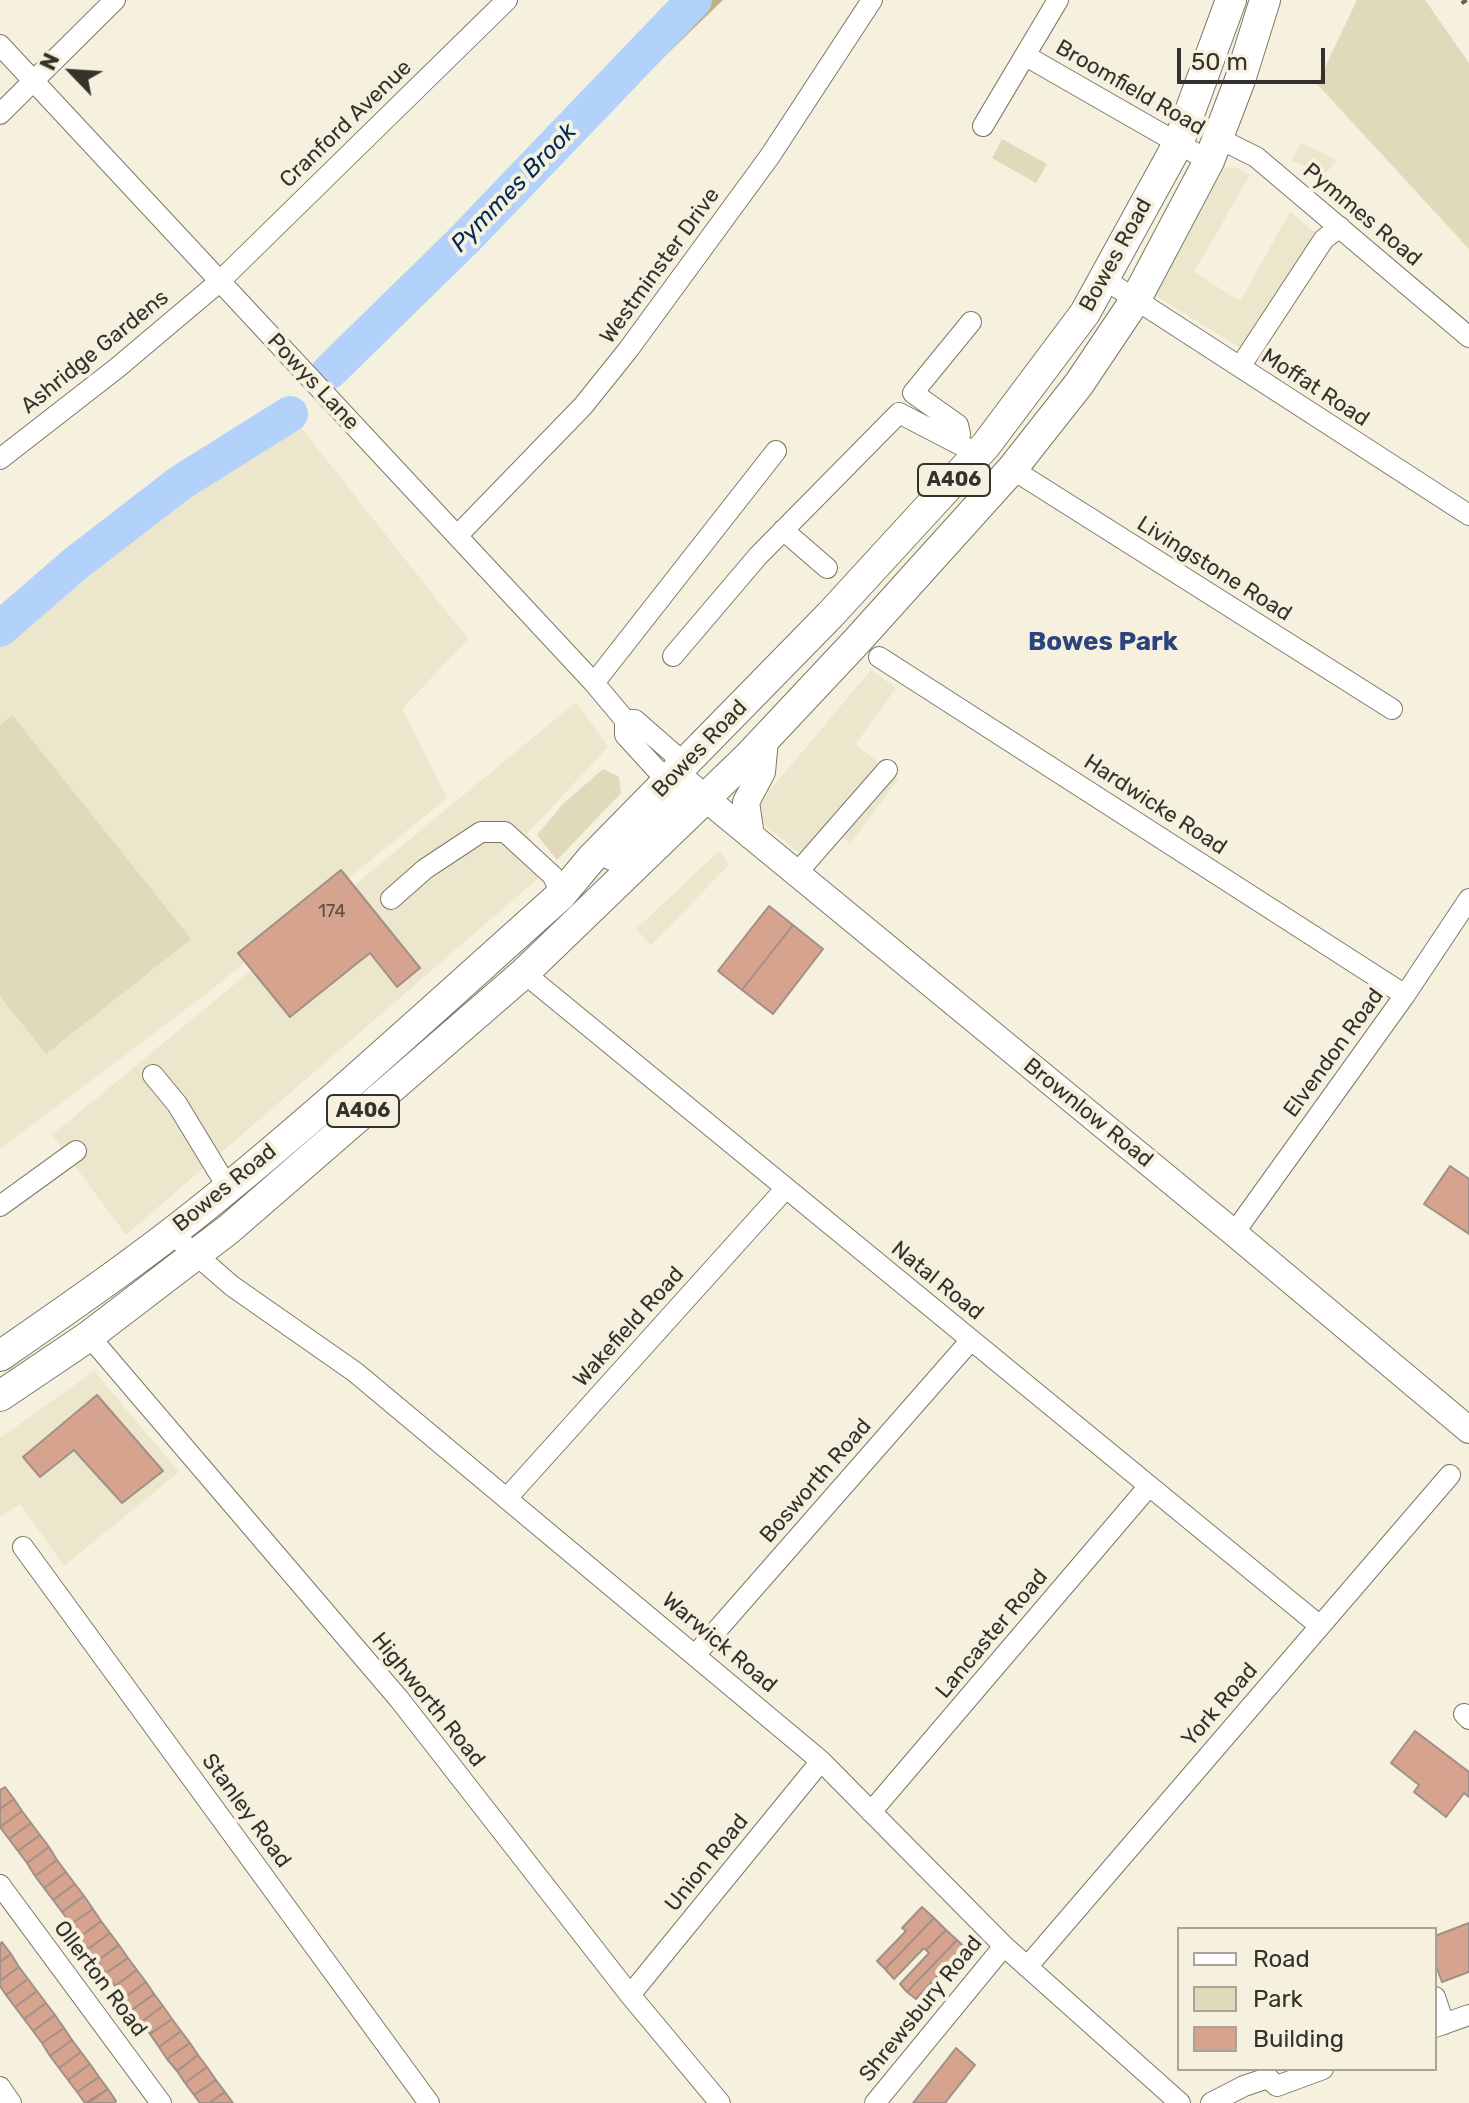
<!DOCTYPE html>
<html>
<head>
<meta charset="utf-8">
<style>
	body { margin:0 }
	#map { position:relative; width:1469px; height:2103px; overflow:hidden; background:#f5f1de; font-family:Rubik,sans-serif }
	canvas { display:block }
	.legend { position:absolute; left:1177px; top:1927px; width:260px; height:144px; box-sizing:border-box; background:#f5f1de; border:2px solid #a8a596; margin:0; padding:10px 14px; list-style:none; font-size:24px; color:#34322b }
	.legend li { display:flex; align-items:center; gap:16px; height:40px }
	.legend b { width:40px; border:2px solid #a8a596 }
	.north { position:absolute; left:32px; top:32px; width:80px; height:80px; -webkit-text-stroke:6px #f5f1de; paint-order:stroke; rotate:295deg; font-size:22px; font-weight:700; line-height:32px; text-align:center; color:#34322b }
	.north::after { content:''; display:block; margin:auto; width:28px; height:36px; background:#34322b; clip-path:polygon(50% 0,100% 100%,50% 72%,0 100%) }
	.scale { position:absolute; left:1177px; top:48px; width:148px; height:36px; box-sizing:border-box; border:4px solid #34322b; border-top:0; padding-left:10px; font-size:24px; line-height:28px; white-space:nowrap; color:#34322b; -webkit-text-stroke:6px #f5f1de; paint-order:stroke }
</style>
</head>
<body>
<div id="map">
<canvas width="1469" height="2103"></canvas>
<ul class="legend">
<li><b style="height:10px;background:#fff"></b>Road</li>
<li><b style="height:22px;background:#e0d9ba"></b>Park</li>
<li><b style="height:22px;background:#d5a38e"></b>Building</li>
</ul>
<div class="north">N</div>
<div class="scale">50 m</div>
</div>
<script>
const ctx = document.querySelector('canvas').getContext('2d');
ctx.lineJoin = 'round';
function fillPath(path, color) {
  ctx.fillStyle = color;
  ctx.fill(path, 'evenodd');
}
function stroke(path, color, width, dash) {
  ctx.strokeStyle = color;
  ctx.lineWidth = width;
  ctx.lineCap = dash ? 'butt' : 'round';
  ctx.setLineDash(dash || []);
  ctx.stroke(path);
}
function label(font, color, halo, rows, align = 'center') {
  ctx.font = font + ' Rubik,sans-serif';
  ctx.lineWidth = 8;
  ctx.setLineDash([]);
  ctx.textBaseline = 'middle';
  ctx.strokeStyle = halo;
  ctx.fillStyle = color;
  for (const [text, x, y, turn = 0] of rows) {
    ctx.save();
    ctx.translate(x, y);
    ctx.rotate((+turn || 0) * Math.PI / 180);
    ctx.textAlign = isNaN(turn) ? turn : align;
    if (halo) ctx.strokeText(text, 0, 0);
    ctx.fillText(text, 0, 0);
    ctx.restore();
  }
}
fillPath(new Path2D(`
	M 1301,143 L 1338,160 L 1324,175 L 1291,160 Z
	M 1225,168 L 1238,168 L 1250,175 L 1194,272 L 1240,301 L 1290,212 L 1321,238 L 1247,352 L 1153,294 Z
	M 299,425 L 468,639 L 402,709 L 447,798 L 215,987 L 0,1149 L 0,643 L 184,496 Z
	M 871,670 L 896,688 L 856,744 L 898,779 L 850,844 L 831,827 L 804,856 L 750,814 Z
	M 576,702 L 608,747 L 527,834 L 551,867 L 126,1235 L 52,1135 Z
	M 719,851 L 729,865 L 651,945 L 636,929 Z
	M 94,1371 L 179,1472 L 64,1566 L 20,1504 L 0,1517 L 0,1438 Z`), '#ece6cc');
fillPath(new Path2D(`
	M 1357,0 L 1425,0 L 1469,63 L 1469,249 L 1317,84 Z
	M 1002,139 L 1047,164 L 1036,183 L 992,158 Z
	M 12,715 L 191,939 L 46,1054 L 0,996 L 0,725 Z
	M 603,769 L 619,777 L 621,793 L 557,860 L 537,835 L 564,803 Z`), '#e0d9ba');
fillPath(new Path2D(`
	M 687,0 L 723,0 L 429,284 L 420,275 L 636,49 Z`), '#beb282');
stroke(new Path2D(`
	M 329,372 L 463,241 L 694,0
	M 0,629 L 75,564 L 180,483 L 290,414`), '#b2d2fb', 36);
const building = new Path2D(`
	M 341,870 L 420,968 L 397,987 L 370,953 L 290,1017 L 238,953 Z
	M 769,906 L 793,925 L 742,990 L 718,971 Z
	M 793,925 L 823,949 L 773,1014 L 742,990 Z
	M 1450,1166 L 1469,1179 L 1469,1234 L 1424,1204 Z
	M 97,1395 L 163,1471 L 122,1503 L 74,1450 L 40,1477 L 23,1457 Z
	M 1415,1731 L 1469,1772 L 1469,1797 L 1464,1793 L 1446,1817 L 1414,1792 L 1419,1785 L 1391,1763 Z
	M 5,1787 L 14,1799 L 0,1809 L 0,1790 Z
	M 14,1799 L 22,1811 L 0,1827 L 0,1809 Z
	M 22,1811 L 31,1823 L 9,1839 L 0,1827 Z
	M 31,1823 L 40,1835 L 18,1851 L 9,1839 Z
	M 40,1835 L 49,1847 L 27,1863 L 18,1851 Z
	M 49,1847 L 57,1860 L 35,1876 L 27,1863 Z
	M 57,1860 L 66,1872 L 44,1888 L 35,1876 Z
	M 66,1872 L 75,1884 L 53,1900 L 44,1888 Z
	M 75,1884 L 84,1896 L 62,1912 L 53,1900 Z
	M 84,1896 L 93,1909 L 71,1924 L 62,1912 Z
	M 922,1907 L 934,1918 L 885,1969 L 877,1961 L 906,1931 L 902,1928 Z
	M 93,1909 L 101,1921 L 80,1937 L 71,1924 Z
	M 934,1918 L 946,1930 L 926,1950 L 924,1948 L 894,1979 L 885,1969 Z
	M 101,1921 L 110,1933 L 88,1949 L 80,1937 Z
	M 1469,1923 L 1469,1972 L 1442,1982 L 1435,1963 L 1435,1936 Z
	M 946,1930 L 957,1940 L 907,1992 L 900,1984 L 929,1953 L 926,1950 Z
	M 110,1933 L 119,1945 L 97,1961 L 88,1949 Z
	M 957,1940 L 971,1953 L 951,1974 L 945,1968 L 916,1999 L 907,1992 Z
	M 2,1942 L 11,1954 L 0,1962 L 0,1944 Z
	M 119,1945 L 128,1958 L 106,1973 L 97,1961 Z
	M 11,1954 L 19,1967 L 0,1981 L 0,1962 Z
	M 128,1958 L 137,1970 L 115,1986 L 106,1973 Z
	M 19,1967 L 28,1979 L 6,1995 L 0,1986 L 0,1981 Z
	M 137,1970 L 146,1982 L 124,1998 L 115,1986 Z
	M 28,1979 L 37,1991 L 15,2007 L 6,1995 Z
	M 146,1982 L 154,1994 L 132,2010 L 124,1998 Z
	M 37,1991 L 46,2003 L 24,2019 L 15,2007 Z
	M 154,1994 L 163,2006 L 141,2022 L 132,2010 Z
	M 46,2003 L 55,2015 L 33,2031 L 24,2019 Z
	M 163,2006 L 172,2019 L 150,2034 L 141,2022 Z
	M 55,2015 L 64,2028 L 42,2043 L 33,2031 Z
	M 172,2019 L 181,2031 L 159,2047 L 150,2034 Z
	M 64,2028 L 72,2040 L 50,2056 L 42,2043 Z
	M 181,2031 L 190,2043 L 167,2059 L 159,2047 Z
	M 72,2040 L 81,2052 L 59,2068 L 50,2056 Z
	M 190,2043 L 198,2055 L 177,2071 L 167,2059 Z
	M 956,2048 L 975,2065 L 945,2103 L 913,2103 Z
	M 81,2052 L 90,2064 L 68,2080 L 59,2068 Z
	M 198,2055 L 207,2067 L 185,2083 L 177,2071 Z
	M 90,2064 L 99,2077 L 77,2092 L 68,2080 Z
	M 207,2067 L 216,2080 L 194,2095 L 185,2083 Z
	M 99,2077 L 108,2089 L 85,2103 L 77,2092 Z
	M 216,2080 L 225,2092 L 209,2103 L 200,2103 L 194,2095 Z
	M 108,2089 L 116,2101 L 114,2103 L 88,2103 Z
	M 225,2092 L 233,2103 L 209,2103 Z`);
fillPath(building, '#d5a38e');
stroke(building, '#a28f87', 2);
const minor = new Path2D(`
	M 0,45 L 594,683 L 625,720 L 635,720 L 675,755 L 676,774 L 658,771 L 625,735 L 625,720
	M 1026,56 L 1209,161
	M 0,114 L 115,0
	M 983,126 L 1058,0
	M 1218,138 L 1256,157 L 1469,337
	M 1104,279 L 1469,515
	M 1240,367 L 1324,239 L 1340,227
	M 958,443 L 960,434 L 958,425 L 913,393 L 971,322
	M 0,459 L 117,368 L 219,282 L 507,0
	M 1012,469 L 1392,709
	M 783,530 L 827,568
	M 457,536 L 583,406 L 628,350 L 770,156 L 872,0
	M 673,656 L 758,556 L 899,413 L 978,454
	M 879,657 L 1405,995
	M 594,683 L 776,451
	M 796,874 L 887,770
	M 391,899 L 425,869 L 481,832 L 505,832 L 553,876 L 561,895
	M 524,973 L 1320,1626
	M 153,1075 L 177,1104 L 228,1188
	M 0,1206 L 76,1151
	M 171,1233 L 232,1286 L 355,1372 L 821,1761 L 1004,1946 L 1180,2103
	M 1234,1233 L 1405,995 L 1469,899
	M 89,1336 L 399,1699 L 630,1995 L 720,2103
	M 507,1498 L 786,1188
	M 23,1547 L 429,2103
	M 696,1654 L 971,1340
	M 1464,1714 L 1469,1719
	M 871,1812 L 1149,1486
	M 0,1885 L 161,2103
	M 1027,1967 L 1450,1475
	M 630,1995 L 821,1761
	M 1435,1997 L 1444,2024
	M 1435,2027 L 1469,2015
	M 0,2087 L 11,2103
	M 875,2103 L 1004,1946
	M 1211,2103 L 1244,2086 L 1268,2078 L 1277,2086 L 1323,2069`);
const major = new Path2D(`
	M 676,774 L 1234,1233 L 1469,1430
	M 751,836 L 746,802 L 762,772 L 765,740
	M 612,857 L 673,798 L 682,794 L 704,800`);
const highway = new Path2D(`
	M 0,1356 C 78,1302 156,1248 229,1187 C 343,1093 451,993 561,895 L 591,859 L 830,615 L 986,445 L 1085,313 L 1178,144 L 1231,0
	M 0,1396 L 89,1336 L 229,1229 L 524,973 L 749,756 L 856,642 L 1012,469 L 1079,384 L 1136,299 L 1209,161 L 1240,80 L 1265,0`);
stroke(minor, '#7d7968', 22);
stroke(major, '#7d7968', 28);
stroke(highway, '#7d7968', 32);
stroke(minor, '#fff', 20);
stroke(major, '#fff', 26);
stroke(highway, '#fff', 30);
stroke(new Path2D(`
	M 1463,0 L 1469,9`), '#636057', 6, [4, 8]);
label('18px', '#5c4e44', null, [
	["174",332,912]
]);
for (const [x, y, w] of [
	[954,480,72],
	[363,1111,72]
]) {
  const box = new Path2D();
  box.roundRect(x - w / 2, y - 16, w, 32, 6);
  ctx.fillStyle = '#f5f1de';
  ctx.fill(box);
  stroke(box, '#34322b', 2);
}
label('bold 20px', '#34322b', null, [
	["A406",954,480],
	["A406",363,1111]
]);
label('22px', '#34322b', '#f5f1de', [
	["Broomfield Road",1130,88,30],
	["Cranford Avenue",346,124,-44],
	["Pymmes Road",1362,215,40],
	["Bowes Road",1116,255,-61],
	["Westminster Drive",660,266,-54],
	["Ashridge Gardens",95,352,-39],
	["Powys Lane",313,382,47],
	["Moffat Road",1315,388,33],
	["Livingstone Road",1214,569,32],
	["Bowes Road",700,749,-46],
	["Hardwicke Road",1155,805,33],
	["Elvendon Road",1334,1053,-54],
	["Brownlow Road",1088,1113,39],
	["Bowes Road",225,1188,-39],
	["Natal Road",937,1281,39],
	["Wakefield Road",629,1327,-48],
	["Bosworth Road",816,1481,-49],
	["Lancaster Road",992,1634,-50],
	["Warwick Road",719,1643,40],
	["Highworth Road",428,1700,51],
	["York Road",1220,1705,-49],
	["Stanley Road",246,1811,54],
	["Union Road",707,1863,-51],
	["Ollerton Road",100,1979,53],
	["Shrewsbury Road",921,2009,-51]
]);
label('italic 24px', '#002a5a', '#f5f1de', [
	["Pymmes Brook",514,188,-46]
]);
label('bold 26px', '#2c447d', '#f5f1de', [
	["Bowes Park",1103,642]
]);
</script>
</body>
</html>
